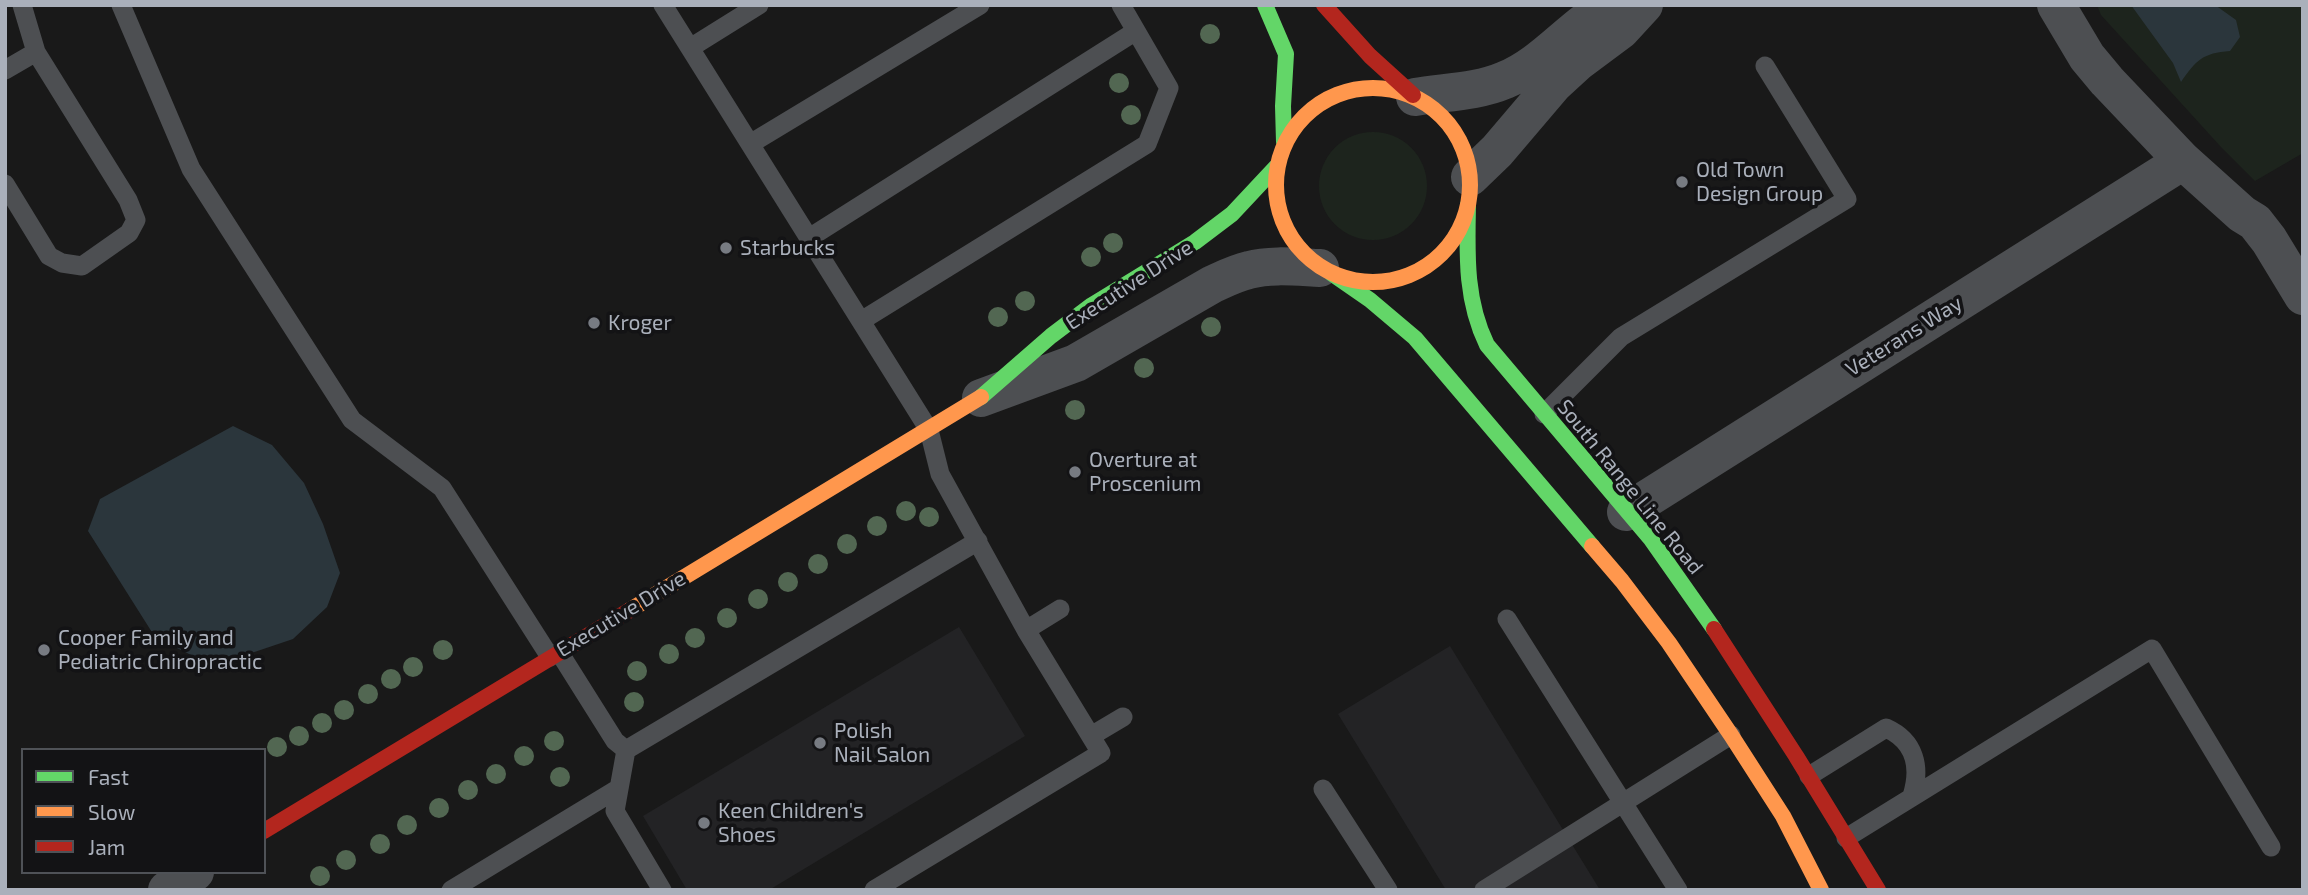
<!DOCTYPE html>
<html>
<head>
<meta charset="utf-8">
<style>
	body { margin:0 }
	#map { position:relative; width:2308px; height:895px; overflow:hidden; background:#191919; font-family:"Exo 2",sans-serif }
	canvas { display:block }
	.frame { position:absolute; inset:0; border:7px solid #aab0bb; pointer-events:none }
	.legend { position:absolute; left:21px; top:748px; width:245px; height:126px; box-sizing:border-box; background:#131315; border:2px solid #4f5257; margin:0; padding:9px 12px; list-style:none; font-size:21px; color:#aab0bb }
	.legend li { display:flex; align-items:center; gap:14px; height:35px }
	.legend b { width:35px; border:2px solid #4f5257 }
</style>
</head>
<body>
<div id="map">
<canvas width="2308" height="895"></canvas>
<div class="frame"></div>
<ul class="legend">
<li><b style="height:9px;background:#63d668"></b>Fast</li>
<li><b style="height:9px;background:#ff974d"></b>Slow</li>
<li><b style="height:9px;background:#b3261e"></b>Jam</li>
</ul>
</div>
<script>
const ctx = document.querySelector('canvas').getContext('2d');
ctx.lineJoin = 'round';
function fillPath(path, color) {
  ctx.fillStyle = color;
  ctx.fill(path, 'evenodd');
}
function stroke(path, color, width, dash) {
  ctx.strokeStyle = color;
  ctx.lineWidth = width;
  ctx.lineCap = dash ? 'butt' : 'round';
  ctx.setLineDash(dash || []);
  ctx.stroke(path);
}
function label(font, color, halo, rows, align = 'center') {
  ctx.font = font + ' "Exo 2",sans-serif';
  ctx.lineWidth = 7;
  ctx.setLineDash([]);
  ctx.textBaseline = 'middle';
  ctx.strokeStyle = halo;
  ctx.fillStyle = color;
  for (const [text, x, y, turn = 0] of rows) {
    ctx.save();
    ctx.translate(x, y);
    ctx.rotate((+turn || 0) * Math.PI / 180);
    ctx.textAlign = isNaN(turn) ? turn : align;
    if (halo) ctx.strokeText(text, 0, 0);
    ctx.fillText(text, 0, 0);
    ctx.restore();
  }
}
fillPath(new Path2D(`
	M 959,627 L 1025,736 L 769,890 L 687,890 L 643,816 Z
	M 1450,646 L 1600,890 L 1446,890 L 1338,714 Z`), '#232325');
fillPath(new Path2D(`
	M 2097,5 L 2303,5 L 2303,153 L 2255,181 L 2221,147 L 2101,15 Z
	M1319 186a54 54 0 1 1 108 0a54 54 0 1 1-108 0Z`), '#1d241d');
fillPath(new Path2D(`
	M 2131,5 L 2215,5 L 2236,20 L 2240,37 L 2230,51 C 2203,53 2196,60 2181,82 L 2173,63 Z
	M 233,426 L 272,445 L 304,483 L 323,524 L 340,573 L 327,607 L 293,639 L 213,666 L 155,637 L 88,531 L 100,499 Z`), '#2b363c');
stroke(new Path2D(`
	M 121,5 L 191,169 L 352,420 L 442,488 L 550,657
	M 663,5 L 929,430 L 940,474 L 1026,630 L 1101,753 L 874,890
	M 690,48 L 759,5
	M 5,70 L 36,52
	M 750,144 L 980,5
	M 5,184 L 49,256 L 62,263 L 82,266 L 129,233 L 136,220 L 128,200 L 36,52 L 22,5
	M 809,238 L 1136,31
	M 861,321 L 1147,144 L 1169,88 L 1121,5
	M 1544,414 L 1621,337 L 1847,199 L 1765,66
	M 1507,619 L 1678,890
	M 1026,630 L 1060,609
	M 559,652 L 615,741 L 626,750 L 615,811 L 662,890
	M 1091,736 L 1123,717
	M 626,750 L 978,541
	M 1809,776 L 1886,728 C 1915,741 1921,767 1912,796
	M 1323,789 L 1388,890
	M 1846,838 L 2152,649 L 2271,847
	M 451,890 L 619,788
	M 1484,890 L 1731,735`), '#4d4f52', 19);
stroke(new Path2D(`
	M 2056,5 L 2087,57 L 2107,81 L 2183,161 L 2242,214 L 2255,222 L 2269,240 L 2303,296
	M 1415,97 C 1445,92 1477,92 1505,80 C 1545,64 1572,25 1611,5
	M 1470,177 L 1497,151 L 1554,84 L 1578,62 L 1621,30 L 1644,5
	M 981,398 L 1076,363 L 1213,284 C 1224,279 1236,273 1249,270 C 1271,264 1297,267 1320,268
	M 1626,512 L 2183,161
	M 167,890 L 195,872`), '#4d4f52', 38);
stroke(new Path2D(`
	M 1265,5 L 1286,54 L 1283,106 L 1284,142
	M 1468,205 C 1467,254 1465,300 1487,345 L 1650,538 L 1714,629
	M 1331,273 L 1370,300 L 1415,338 L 1592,546
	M 981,397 L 1051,336 L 1092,305 L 1195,242 L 1232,214 L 1276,167`), '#63d668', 16);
stroke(new Path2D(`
	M1276 185a97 97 0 1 1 194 0a97 97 0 1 1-194 0Z
	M 1592,546 L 1622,581 L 1669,643 L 1731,735 L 1783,816 L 1821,890
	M 630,610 L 981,397`), '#ff974d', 16);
stroke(new Path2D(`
	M 1324,5 L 1370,56 L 1413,95
	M 1714,629 L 1796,756 L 1878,890
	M 264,831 L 630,610`), '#b3261e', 16);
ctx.fillStyle = '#526752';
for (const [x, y] of [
	[1210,34],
	[1119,83],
	[1131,115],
	[1113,243],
	[1091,257],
	[1025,301],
	[998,317],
	[1211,327],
	[1144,368],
	[1075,410],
	[906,511],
	[929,517],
	[877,526],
	[847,544],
	[818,564],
	[788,582],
	[758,599],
	[727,618],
	[695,638],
	[443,650],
	[669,654],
	[413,667],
	[637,671],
	[391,679],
	[368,694],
	[634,702],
	[344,710],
	[322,723],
	[299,736],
	[554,741],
	[277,747],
	[524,756],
	[496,774],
	[560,777],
	[468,790],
	[439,808],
	[407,825],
	[380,844],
	[346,860],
	[320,876]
]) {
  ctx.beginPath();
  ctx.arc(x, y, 10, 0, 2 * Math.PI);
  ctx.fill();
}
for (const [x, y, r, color] of [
	[1682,182,7,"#777b82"],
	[726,248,7,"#777b82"],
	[594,323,7,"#777b82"],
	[1075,472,7,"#777b82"],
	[44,650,7,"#777b82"],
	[820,743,7,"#777b82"],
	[704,823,7,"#777b82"]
]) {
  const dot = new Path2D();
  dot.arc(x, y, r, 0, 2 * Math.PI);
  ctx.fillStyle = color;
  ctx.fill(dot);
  stroke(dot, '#131315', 2.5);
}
label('21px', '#aab0bb', '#131315', [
	["Old Town",1696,170],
	["Design Group",1696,194],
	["Starbucks",740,248],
	["Kroger",608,323],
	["Overture at",1089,460],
	["Proscenium",1089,484],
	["Cooper Family and",58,638],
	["Pediatric Chiropractic",58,662],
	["Polish",834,731],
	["Nail Salon",834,755],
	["Keen Children's",718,811],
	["Shoes",718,835]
], 'left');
label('21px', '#aab0bb', '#131315', [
	["Executive Drive",1129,285,-33],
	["Veterans Way",1904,336,-32],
	["South Range Line Road",1630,487,51],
	["Executive Drive",621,614,-31]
]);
</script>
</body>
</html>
